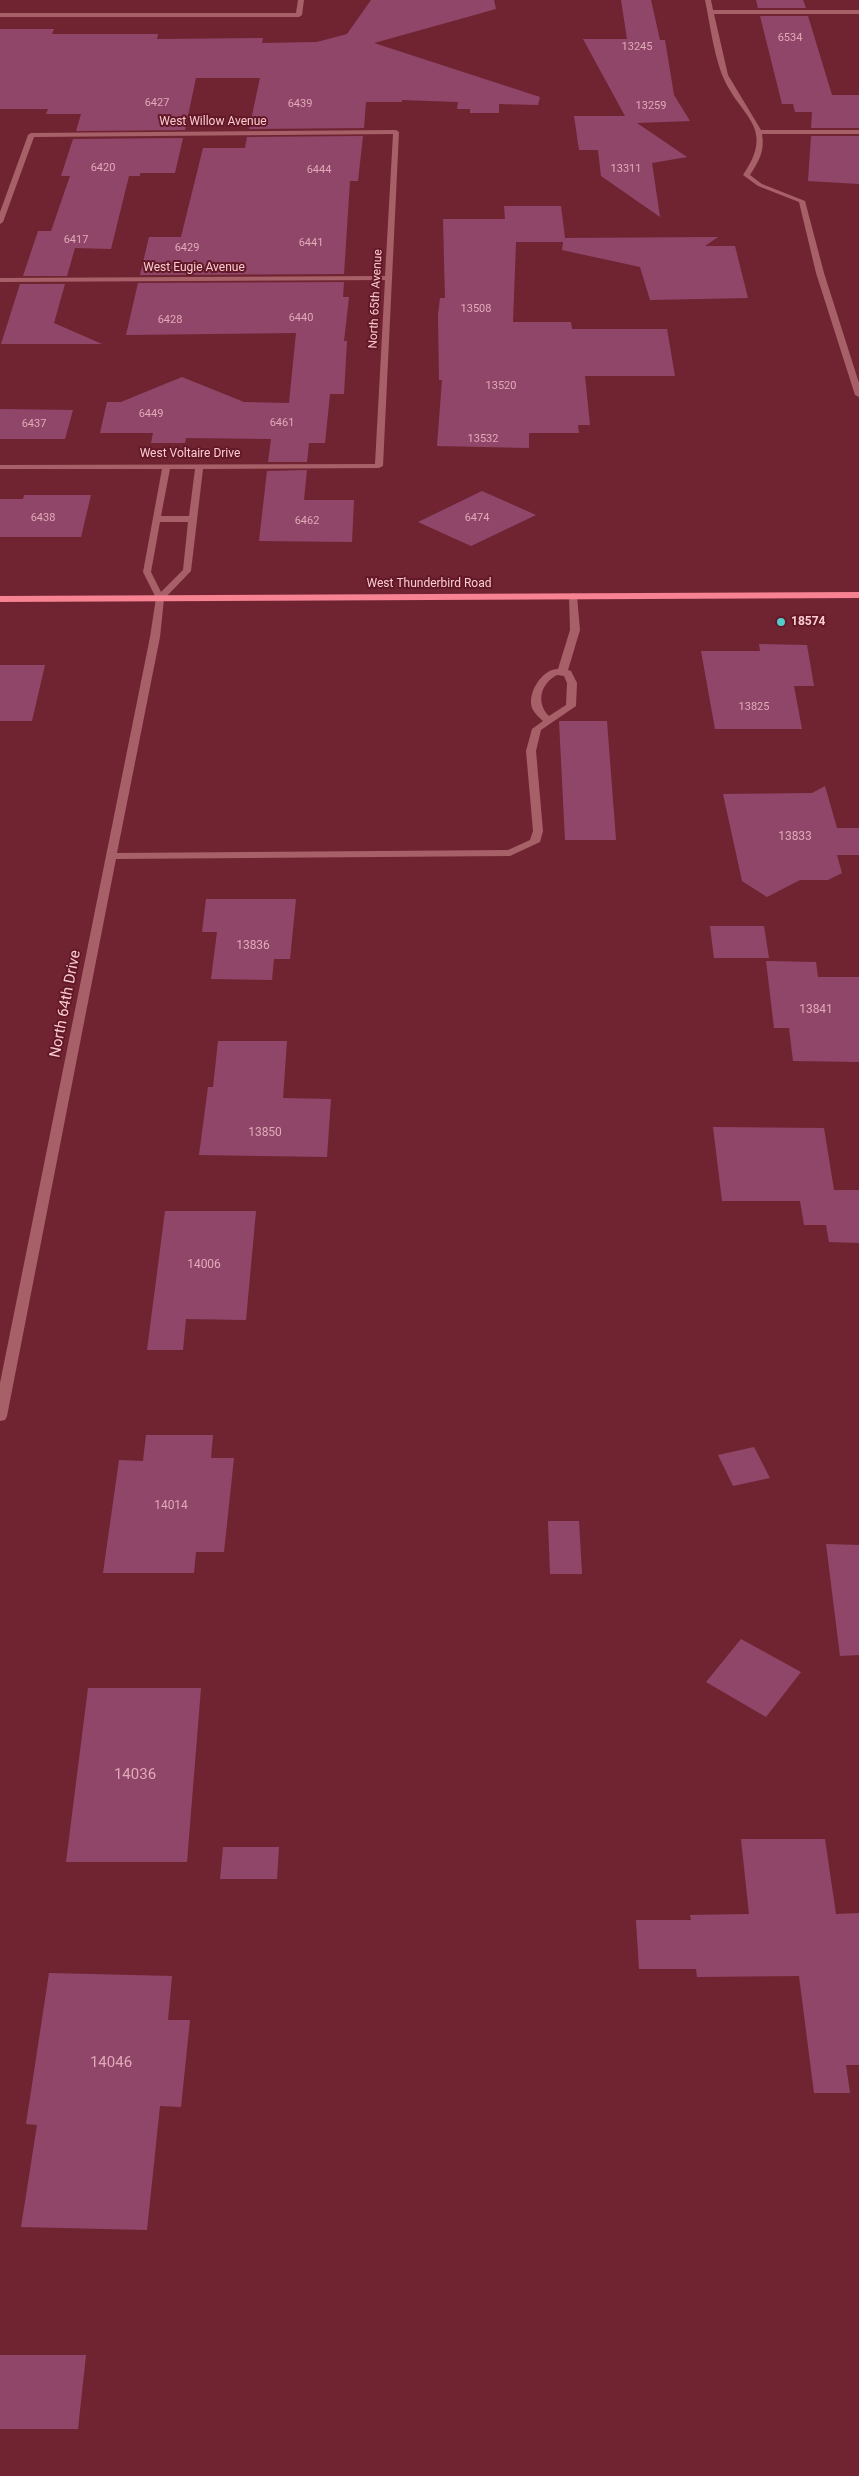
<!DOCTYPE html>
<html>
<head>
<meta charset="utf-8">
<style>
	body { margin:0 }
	canvas { display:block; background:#702432 }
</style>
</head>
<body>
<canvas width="859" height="2476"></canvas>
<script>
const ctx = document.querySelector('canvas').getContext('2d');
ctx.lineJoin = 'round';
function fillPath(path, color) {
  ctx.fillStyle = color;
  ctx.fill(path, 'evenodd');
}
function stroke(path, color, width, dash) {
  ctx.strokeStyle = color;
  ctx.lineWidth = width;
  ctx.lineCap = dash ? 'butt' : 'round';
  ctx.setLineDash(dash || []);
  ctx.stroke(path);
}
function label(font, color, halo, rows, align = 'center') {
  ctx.font = font + ' Roboto,sans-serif';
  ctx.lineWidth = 4;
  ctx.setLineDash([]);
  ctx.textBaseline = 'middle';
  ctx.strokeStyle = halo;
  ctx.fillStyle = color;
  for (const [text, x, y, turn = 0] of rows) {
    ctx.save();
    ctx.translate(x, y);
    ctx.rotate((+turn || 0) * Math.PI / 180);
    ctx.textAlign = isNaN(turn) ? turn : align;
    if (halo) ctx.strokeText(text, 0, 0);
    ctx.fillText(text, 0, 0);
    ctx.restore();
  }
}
fillPath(new Path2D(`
	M 371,0 L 494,0 L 496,9 L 374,43 L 540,97 L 538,105 L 499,104 L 499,113 L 470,113 L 470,109 L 457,109 L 458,102 L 402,100 L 402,102 L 366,102 L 364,128 L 249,129 L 260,78 L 196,78 L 185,130 L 76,131 L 81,114 L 46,114 L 48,109 L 0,109 L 0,29 L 54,29 L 52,34 L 158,34 L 157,39 L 263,38 L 262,43 L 317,42 L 347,34 Z
	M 621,0 L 651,0 L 660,40 L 665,40 L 674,95 L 690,121 L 637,123 L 687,157 L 652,163 L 660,217 L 601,176 L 598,150 L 579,150 L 574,116 L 625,116 L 583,39 L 627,39 Z
	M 756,0 L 803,0 L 806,8 L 758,8 Z
	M 760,16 L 808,16 L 832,95 L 859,95 L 859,128 L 811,128 L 812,112 L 795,112 L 793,104 L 782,104 Z
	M 363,136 L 358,181 L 350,181 L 344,274 L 140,275 L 149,237 L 181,237 L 203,148 L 245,148 L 247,137 Z
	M 811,136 L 859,136 L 859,184 L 808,181 Z
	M 183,138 L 175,173 L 140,173 L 140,176 L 129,176 L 111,249 L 75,248 L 67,276 L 23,276 L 38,231 L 51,231 L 70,176 L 61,176 L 73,139 Z
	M 504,206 L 561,206 L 565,238 L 718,237 L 705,246 L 735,246 L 748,298 L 650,300 L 640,267 L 562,250 L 563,242 L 516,242 L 513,322 L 571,322 L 572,329 L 667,329 L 675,376 L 585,376 L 590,425 L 578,425 L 579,433 L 529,433 L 529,448 L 437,446 L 442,380 L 439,380 L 438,315 L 440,298 L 445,298 L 443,219 L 505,219 Z
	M 344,282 L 343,297 L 349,297 L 344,341 L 347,341 L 344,394 L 330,394 L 325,443 L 309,443 L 307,462 L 268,462 L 271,439 L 186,438 L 185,443 L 151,443 L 153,433 L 100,433 L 107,402 L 121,402 L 182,377 L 244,402 L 289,403 L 296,333 L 126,335 L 138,283 Z
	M 20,284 L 65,284 L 54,323 L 102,344 L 1,344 Z
	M 0,409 L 73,410 L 65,439 L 0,439 Z
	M 307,470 L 304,500 L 354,500 L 352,542 L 259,541 L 267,471 Z
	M 482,491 L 536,515 L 471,546 L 418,522 Z
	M 24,495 L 91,495 L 81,537 L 0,537 L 0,499 L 23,499 Z
	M 759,644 L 807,645 L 814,686 L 794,686 L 802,729 L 715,729 L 701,651 L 760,651 Z
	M 0,665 L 45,665 L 32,721 L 0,721 Z
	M 559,721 L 607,721 L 616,840 L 565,840 Z
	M 825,786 L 837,828 L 859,828 L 859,855 L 837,855 L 842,873 L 828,880 L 800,880 L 767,897 L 742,881 L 723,794 L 812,793 Z
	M 206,899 L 296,899 L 290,959 L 274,959 L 272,980 L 211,979 L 217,932 L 202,932 Z
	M 710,926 L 764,926 L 769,958 L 714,958 Z
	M 766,961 L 816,962 L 818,977 L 859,977 L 859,1062 L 793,1061 L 789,1028 L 774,1028 Z
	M 218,1041 L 287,1041 L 283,1098 L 331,1099 L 327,1157 L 199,1155 L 208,1087 L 213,1087 Z
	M 713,1127 L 824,1128 L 834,1190 L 859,1190 L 859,1243 L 829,1242 L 826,1225 L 804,1225 L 800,1201 L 722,1201 Z
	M 165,1211 L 256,1211 L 246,1320 L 186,1319 L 183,1350 L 147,1350 Z
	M 146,1435 L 213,1435 L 211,1458 L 234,1458 L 224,1552 L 196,1552 L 194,1573 L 103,1573 L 119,1460 L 143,1461 Z
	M 754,1447 L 770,1478 L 733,1486 L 718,1455 Z
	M 548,1521 L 579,1521 L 582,1574 L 550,1574 Z
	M 826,1544 L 859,1545 L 859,1655 L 840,1656 Z
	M 741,1639 L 801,1672 L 766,1717 L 706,1682 Z
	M 88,1688 L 201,1688 L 187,1862 L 66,1862 Z
	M 741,1839 L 825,1839 L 836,1914 L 859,1913 L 859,2065 L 846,2065 L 850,2093 L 814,2093 L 799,1976 L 697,1977 L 696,1969 L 639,1969 L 636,1920 L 691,1920 L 690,1915 L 749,1914 Z
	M 223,1847 L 279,1847 L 277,1879 L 220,1879 Z
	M 49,1973 L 172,1976 L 168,2020 L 190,2020 L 181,2107 L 160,2106 L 147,2230 L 21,2227 L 37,2125 L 26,2124 Z
	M 0,2355 L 86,2355 L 78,2429 L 0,2429 Z`), '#904669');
fillPath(new Path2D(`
	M 298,0 L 304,0 L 302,15 L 299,17 L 0,17 L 0,13 L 296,13 Z
	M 705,0 L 711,0 L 713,10 L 859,10 L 859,14 L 714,14 L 728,75 L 761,130 L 859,130 L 859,134 L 762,134 C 765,151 759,161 750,175 L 762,184 L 805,201 L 824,273 L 859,383 L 859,397 L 855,395 L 816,273 L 799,202 L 758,186 L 743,175 C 778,125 737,116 721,72 C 713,49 710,24 705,0 Z
	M 396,130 L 399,132 L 383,466 L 379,468 L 203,469 L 191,571 L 164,599 L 160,637 L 117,853 L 508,850 L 530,840 L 533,831 L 526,751 L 532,729 L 543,721 C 539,717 534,713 532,708 C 527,693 542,669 558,669 L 570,630 L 569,596 L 573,593 L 577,596 L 580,630 L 568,670 L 571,671 L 577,683 L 576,706 L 541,730 L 536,751 L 543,831 L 540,842 L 510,856 L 116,859 L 7,1416 L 5,1420 L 0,1421 L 0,1383 L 150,637 L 156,598 L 143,572 L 162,469 L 0,469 L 0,465 L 375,464 L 385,280 L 0,282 L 0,278 L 385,276 L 393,134 L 34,137 L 3,222 L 0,224 L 0,212 L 28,135 L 31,133 ZM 170,469 L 195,469 L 189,516 L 161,516 ZM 160,522 L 188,522 L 183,570 L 161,592 L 151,572 ZM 557,675 L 564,676 L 567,683 L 566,705 L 549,716 C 536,703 540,684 557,675 Z`), '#a75f68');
fillPath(new Path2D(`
	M 859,592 L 859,598 L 0,602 L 0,596 Z`), '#f68292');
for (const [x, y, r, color] of [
	[781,622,5,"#53cdc9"]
]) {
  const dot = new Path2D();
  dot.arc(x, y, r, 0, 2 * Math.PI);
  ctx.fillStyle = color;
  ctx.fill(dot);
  stroke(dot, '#631828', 2);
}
label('11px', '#e0aab6', null, [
	["6534",790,38],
	["13245",637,47],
	["6427",157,103],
	["6439",300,104],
	["13259",651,106],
	["6420",103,168],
	["13311",626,169],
	["6444",319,170],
	["6417",76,240],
	["6441",311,243],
	["6429",187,248],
	["13508",476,309],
	["6440",301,318],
	["6428",170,320],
	["13520",501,386],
	["6449",151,414],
	["6461",282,423],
	["6437",34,424],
	["13532",483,439],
	["6438",43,518],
	["6474",477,518],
	["6462",307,521],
	["13825",754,707]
]);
label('12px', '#fbccd0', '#631828', [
	["West Willow Avenue",213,122],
	["West Eugie Avenue",194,268],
	["North 65th Avenue",376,299,-87],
	["West Voltaire Drive",190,454],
	["West Thunderbird Road",429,584]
]);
label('bold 12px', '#fbccd0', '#631828', [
	["18574",791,622]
], 'left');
label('12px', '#e0aab6', null, [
	["13833",795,837],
	["13836",253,946],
	["13841",816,1010],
	["13850",265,1133],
	["14006",204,1265],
	["14014",171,1506]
]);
label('15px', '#fbccd0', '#631828', [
	["North 64th Drive",66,1004,-79]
]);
label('15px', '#e0aab6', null, [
	["14036",135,1775],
	["14046",111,2063]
]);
</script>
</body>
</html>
